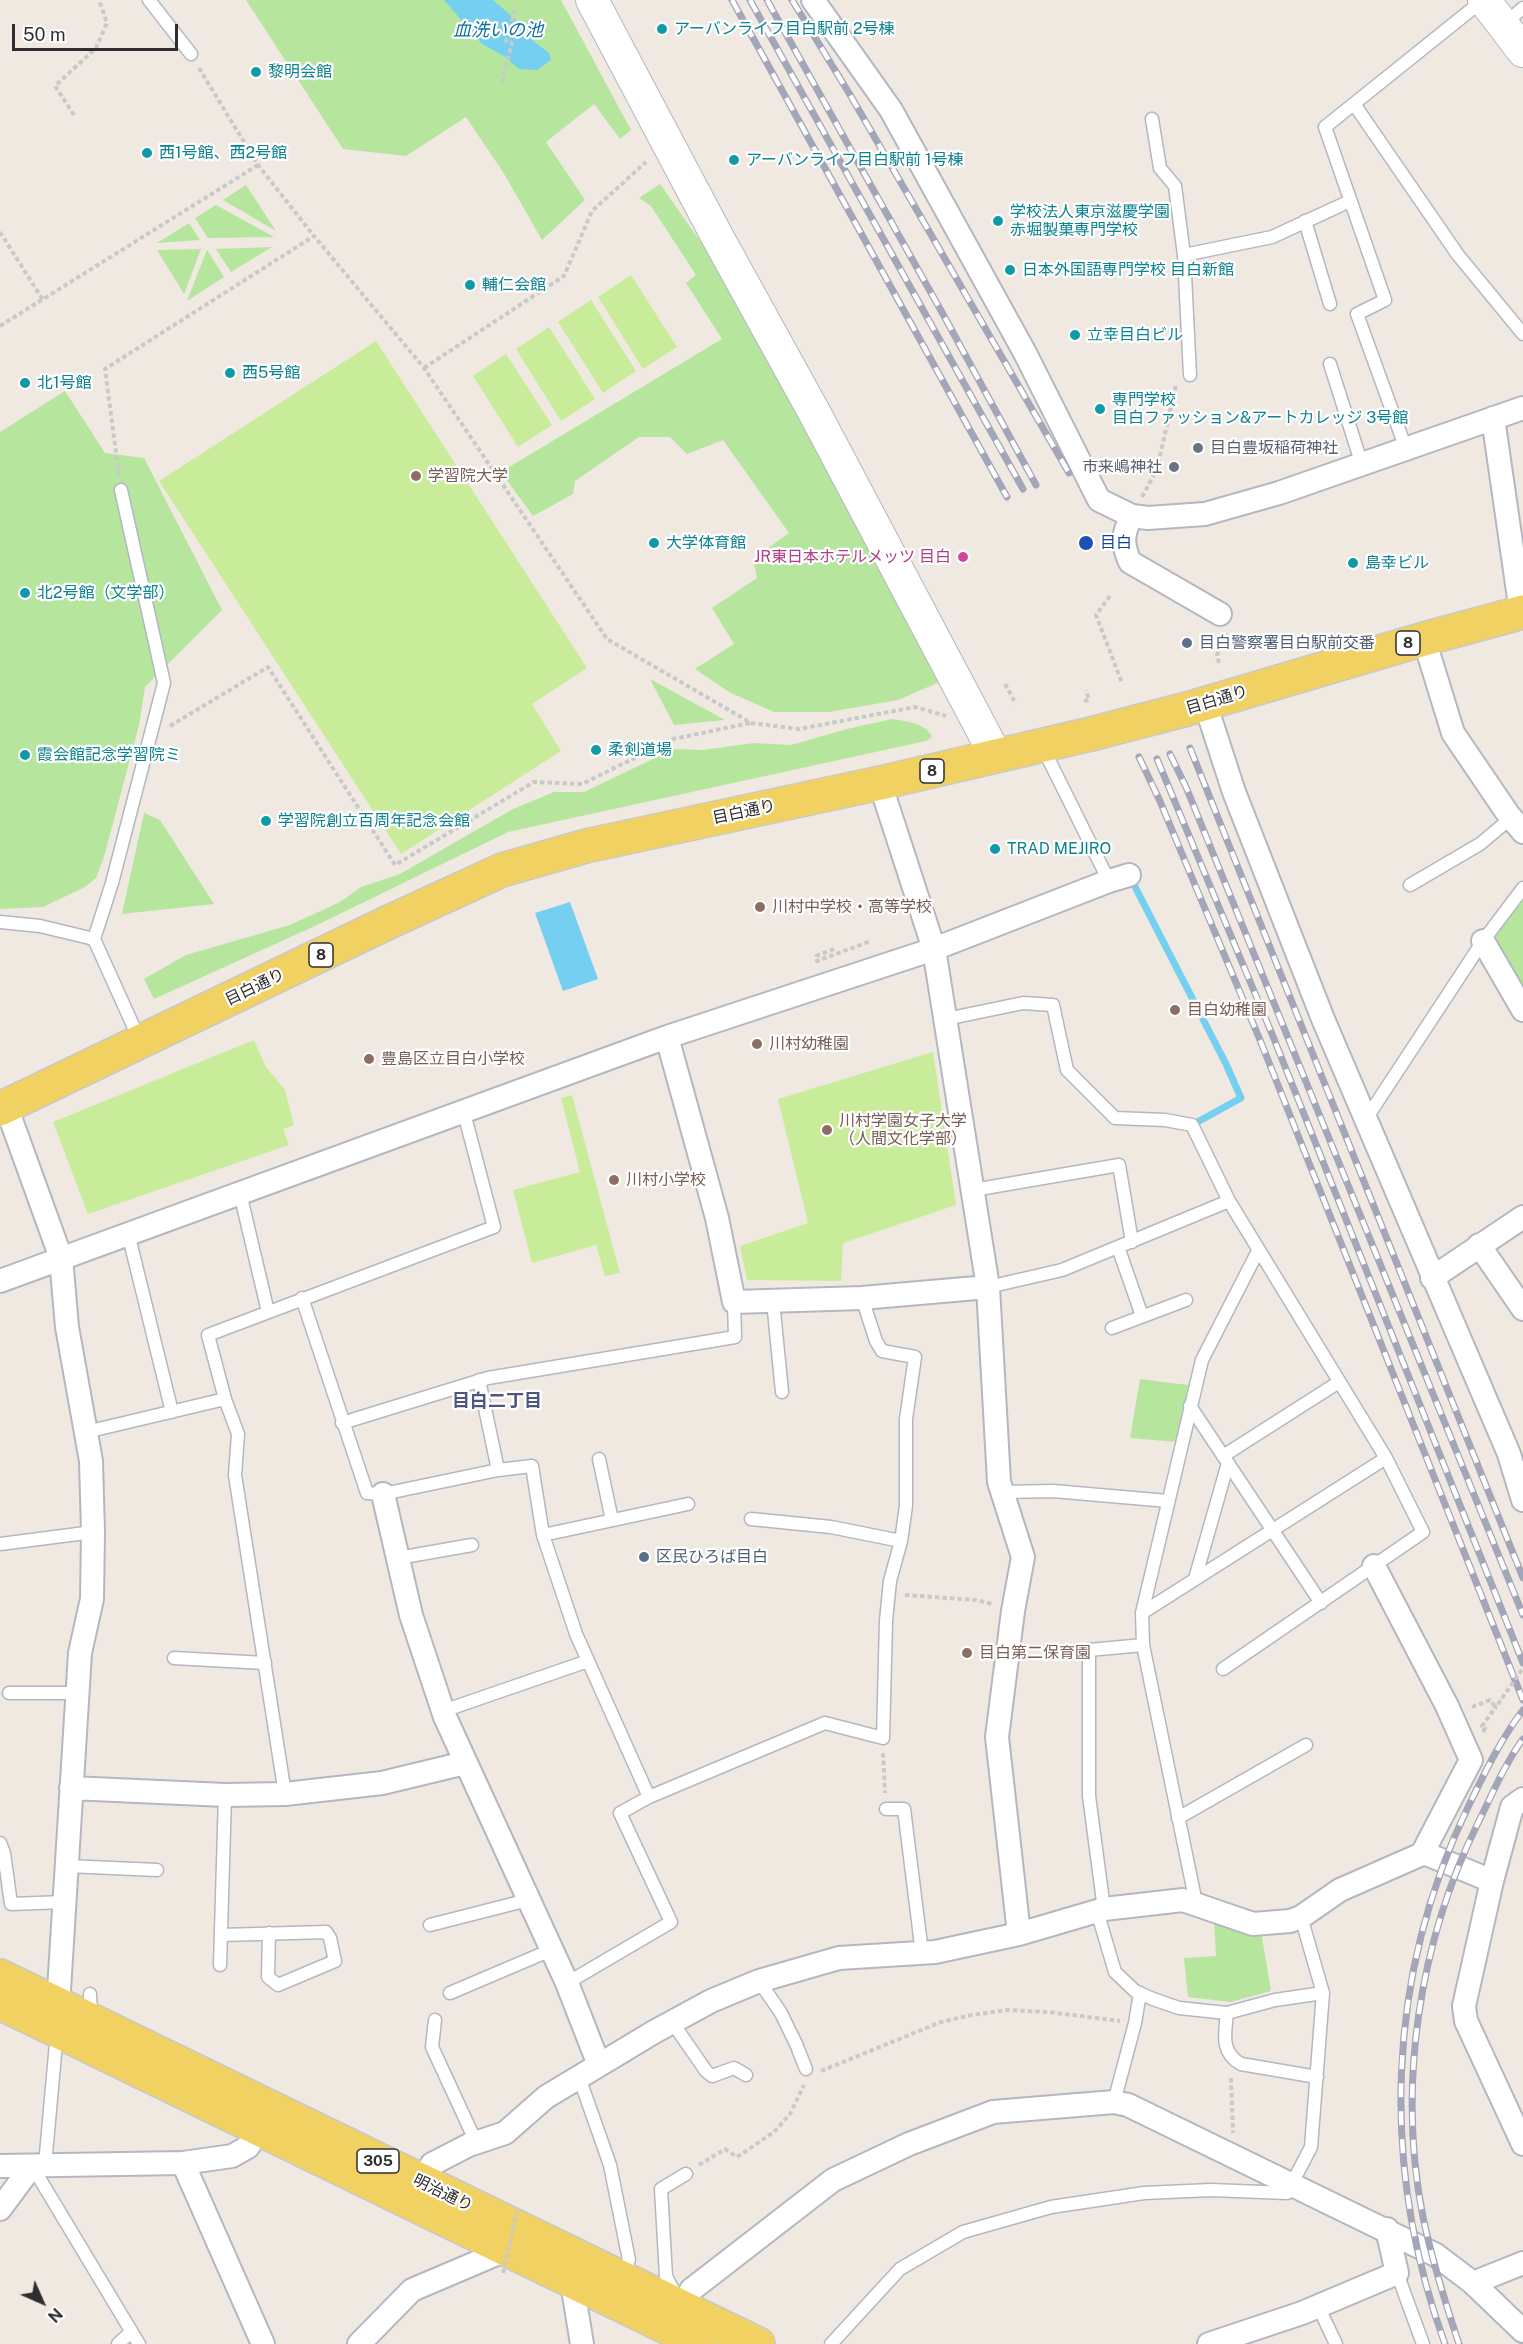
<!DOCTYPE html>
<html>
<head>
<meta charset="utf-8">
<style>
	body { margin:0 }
	#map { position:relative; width:1523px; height:2344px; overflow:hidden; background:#efe9e1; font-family:"Public Sans",sans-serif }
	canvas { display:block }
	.north { position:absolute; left:12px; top:2272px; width:60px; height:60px; -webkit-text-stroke:4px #fff; paint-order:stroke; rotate:135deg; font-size:16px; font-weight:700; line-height:24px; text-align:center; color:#2e2e2e }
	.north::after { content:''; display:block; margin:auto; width:21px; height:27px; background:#2e2e2e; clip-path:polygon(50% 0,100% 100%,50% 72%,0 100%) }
	.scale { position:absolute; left:12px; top:24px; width:166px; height:27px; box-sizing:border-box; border:3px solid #2e2e2e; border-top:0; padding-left:8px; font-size:18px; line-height:21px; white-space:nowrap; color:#2e2e2e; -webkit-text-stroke:4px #fff; paint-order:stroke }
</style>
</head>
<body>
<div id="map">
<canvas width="1523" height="2344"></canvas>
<div class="north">N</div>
<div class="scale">50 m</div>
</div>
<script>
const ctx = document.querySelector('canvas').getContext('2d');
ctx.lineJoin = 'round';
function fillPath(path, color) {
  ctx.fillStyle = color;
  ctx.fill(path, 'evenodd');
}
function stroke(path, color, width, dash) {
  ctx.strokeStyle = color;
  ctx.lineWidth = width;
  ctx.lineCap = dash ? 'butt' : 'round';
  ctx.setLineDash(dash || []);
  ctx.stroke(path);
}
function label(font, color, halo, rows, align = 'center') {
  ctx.font = font + ' "Public Sans","Noto Sans JP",sans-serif';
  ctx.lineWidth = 4.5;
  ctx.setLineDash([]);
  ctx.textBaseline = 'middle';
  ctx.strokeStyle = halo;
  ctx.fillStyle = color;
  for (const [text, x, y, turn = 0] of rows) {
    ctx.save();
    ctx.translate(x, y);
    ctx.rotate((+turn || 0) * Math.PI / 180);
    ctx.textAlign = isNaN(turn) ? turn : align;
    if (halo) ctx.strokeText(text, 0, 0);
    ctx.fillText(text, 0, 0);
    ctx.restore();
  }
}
fillPath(new Path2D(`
	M 246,0 L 561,0 L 631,130 L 620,139 L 594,104 L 546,142 L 585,200 L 542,240 L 503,172 L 466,117 L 406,156 L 343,149 Z
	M 660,184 L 721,271 L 944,680 L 898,700 L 829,712 L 774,712 L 729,692 L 695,669 L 734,644 L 712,608 L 757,578 L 753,559 L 789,533 L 723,440 L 687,454 L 670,437 L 639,437 L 575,481 L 573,494 L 533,516 L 501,472 L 722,339 L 686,283 L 696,275 L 651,206 L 639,198 Z
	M 246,185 L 276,231 L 223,200 Z
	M 216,205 L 274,237 L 208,238 L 195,218 Z
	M 189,223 L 200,240 L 157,243 Z
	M 272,247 L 231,272 L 216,249 Z
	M 201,249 L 184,294 L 157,250 Z
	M 207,250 L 224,277 L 187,301 Z
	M 65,391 L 105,453 L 144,458 L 222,610 L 145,687 L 139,725 L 104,857 L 96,878 L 85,887 L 43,907 L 0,909 L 0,432 Z
	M 650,679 L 725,720 L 674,725 Z
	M 892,719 C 906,721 926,723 932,737 L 926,741 L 508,832 L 317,925 L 154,999 L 144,979 L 186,955 L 290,925 L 340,902 L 361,887 L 400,874 L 513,809 L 554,792 L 584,792 L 674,749 L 703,750 L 754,743 L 791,745 L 847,729 Z
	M 144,813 L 160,820 L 214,904 L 122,914 Z
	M 1523,901 L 1523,991 L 1490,940 Z
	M 1140,1379 L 1188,1385 L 1177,1442 L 1130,1438 Z
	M 1214,1917 L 1261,1931 L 1271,1991 L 1231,2002 L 1188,1997 L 1184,1958 L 1216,1956 Z`), '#b6e59e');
fillPath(new Path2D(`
	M 631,275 L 677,347 L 643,369 L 598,297 Z
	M 591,300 L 636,371 L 603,393 L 558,322 Z
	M 549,327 L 595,399 L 561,421 L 516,349 Z
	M 376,341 L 587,668 L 532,704 L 561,751 L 401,854 L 159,481 Z
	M 506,354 L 552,425 L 518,447 L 473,376 Z
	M 254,1040 L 266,1067 L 285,1090 L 294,1125 L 283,1129 L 289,1145 L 88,1214 L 53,1122 Z
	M 933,1052 L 956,1205 L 843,1243 L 841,1281 L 747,1280 L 740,1246 L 808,1223 L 778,1099 Z
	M 572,1095 L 620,1273 L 605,1276 L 596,1245 L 532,1263 L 513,1190 L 580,1172 L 561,1098 Z`), '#c9ec9a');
fillPath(new Path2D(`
	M 444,0 L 493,0 L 515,19 L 533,41 L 549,53 L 551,60 L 537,70 L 519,69 L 504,56 L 482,44 Z
	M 570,902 L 598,979 L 563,991 L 535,913 Z`), '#75cff0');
stroke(new Path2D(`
	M 1130,877 L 1226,1064 L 1241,1098 L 1192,1125`), '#75cff0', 7);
const lane = new Path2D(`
	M 149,0 L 191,54
	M 1503,25 L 1523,8
	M 1354,104 L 1458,255 L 1523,334
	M 1152,119 L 1160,168 L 1175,186 L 1184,255 L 1190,375
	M 1305,221 L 1330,304
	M 1184,255 L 1272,237 L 1350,201
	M 1330,364 L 1362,465
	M 1406,449 L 1357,314 L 1385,300 L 1325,127 L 1482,1
	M 1042,746 L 1109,881
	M 1410,885 L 1480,844 L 1511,818
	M 0,922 L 40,926 L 94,939 L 112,883 L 164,683 L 121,490
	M 94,939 L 140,1041
	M 946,1019 L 1023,1003 L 1053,1005 L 1067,1070 L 1115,1118 L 1165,1120 L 1192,1125 L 1229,1201 L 1386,1458 L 1423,1532 L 1223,1669
	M 1366,1119 L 1483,941 L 1523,888
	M 973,1190 L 1119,1165 L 1132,1242
	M 240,1193 L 268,1312
	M 128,1233 L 172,1412
	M 1118,1247 L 1142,1316
	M 988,1287 L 1062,1270 L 1229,1201
	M 302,1298 L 367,1493 L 383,1494 L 498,1470 L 532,1466 L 543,1535 L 576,1634 L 649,1797
	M 773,1301 L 782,1392
	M 1112,1328 L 1186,1300
	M 479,1380 L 498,1470
	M 1190,1406 L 1321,1603
	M 342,1423 L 488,1378 L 735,1337 L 734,1302
	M 86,1432 L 225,1399
	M 1223,1456 L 1339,1382
	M 599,1459 L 612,1520
	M 1002,1492 L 1053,1491 L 1168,1501
	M 751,1519 L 831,1527 L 901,1541
	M 543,1535 L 688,1504
	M 0,1544 L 93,1532
	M 398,1558 L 472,1545
	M 1195,1579 L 1228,1463
	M 1142,1613 L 1386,1458
	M 174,1658 L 265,1663
	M 9,1693 L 77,1693
	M 443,1711 L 588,1661
	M 285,1794 L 235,1475 L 238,1434 L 225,1399 L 208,1335 L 494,1227 L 464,1113
	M 886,1809 L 904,1809 L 922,1953
	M 1178,1818 L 1306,1745
	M 0,1843 L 4,1853 L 11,1904 L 64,1902
	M 67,1866 L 157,1870
	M 1196,1903 L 1143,1645 L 1142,1613 L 1202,1360 L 1258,1251
	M 1104,1909 L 1089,1796 L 1089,1650 L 1143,1645
	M 1097,1911 L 1115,1972 L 1135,1991 L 1153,1999 L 1179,2008 L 1227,2013 L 1275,2000 L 1323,1993
	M 430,1925 L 528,1900
	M 222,1935 L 326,1932 L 330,1938 L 335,1961 L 278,1985 L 268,1977 L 269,1933
	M 220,1965 L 225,1795
	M 759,1981 L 781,2013 L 797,2046
	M 567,1983 L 671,1922 L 620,1813 L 649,1797 L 825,1723 L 883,1738 L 886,1621 L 890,1581 L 901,1541 L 906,1506 L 906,1419 L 915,1357 L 882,1351 L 876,1341 L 862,1298
	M 450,1993 L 551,1950
	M 90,1994 L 91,2017
	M 1227,2013 C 1225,2034 1220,2052 1241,2064 L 1317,2077
	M 435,2020 L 432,2047 L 476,2142
	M 672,2022 L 706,2071 L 712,2076 L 734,2068 L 746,2075
	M 798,2049 L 806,2069
	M 579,2077 L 610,2165 L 629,2260 L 621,2277
	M 1114,2102 L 1135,2023 L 1140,1993
	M 45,2165 L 57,2032
	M 32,2166 L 139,2344
	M 1397,2273 L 1423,2344
	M 676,2296 L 666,2276 L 661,2189 L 686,2174
	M 1318,2306 L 1336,2344
	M 118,2344 L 131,2332
	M 831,2344 L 900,2269 L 963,2232 L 1051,2207 L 1144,2193 L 1211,2190 L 1287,2193 L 1311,2147 L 1323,1993 L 1301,1917`);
const street = new Path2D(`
	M 813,0 L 891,110 L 1025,353 L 1099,500 L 1132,516 L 1148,518 L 1205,514 L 1279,493 L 1523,408
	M 1493,418 L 1521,612
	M 1132,516 C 1122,534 1122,544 1130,562 L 1220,614
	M 1424,639 L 1453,733 L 1508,814 L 1523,832
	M 1205,703 L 1234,792 L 1323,1019 L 1509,1454 L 1523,1500
	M 880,783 L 934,949 L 988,1287 L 999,1482 L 1023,1557 L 1013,1611 L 997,1737 L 1019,1934
	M 1483,941 L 1523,1010
	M 667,1037 L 717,1218 L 734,1302 L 862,1298 L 988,1287
	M 6,1106 L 61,1258 L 67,1327 L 91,1461 L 93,1532 L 92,1599 L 80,1653 L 58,2006
	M 1479,1245 L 1523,1309
	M 1432,1278 L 1523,1217
	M 0,1281 L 667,1037 L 934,949 L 1109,881 L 1129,875
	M 383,1494 L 411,1615 L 445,1717 L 567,1983 L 599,2065
	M 1374,1566 L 1447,1706 L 1471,1760 L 1422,1854
	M 71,1788 L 225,1795 L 285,1794 L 382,1783 L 465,1763
	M 1492,1881 L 1512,1807 L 1523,1799
	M 183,2163 L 263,2344
	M 0,2166 L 183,2163 L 232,2156 L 248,2147 L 259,2130 L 270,2119
	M 421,2182 L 432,2164 L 469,2145 L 505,2133 L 546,2097 L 654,2032 L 711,2001 L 759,1981 L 839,1958 L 935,1952 L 1019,1934 L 1104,1909 L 1183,1900 L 1253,1924 L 1290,1921 L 1301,1917 L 1340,1890 L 1422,1854 L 1429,1855 L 1492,1881 L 1464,2006 L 1466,2021 L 1523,2144
	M 0,2209 L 32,2166
	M 572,2283 L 582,2344
	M 1473,2283 L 1523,2263
	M 677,2319 L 691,2290 L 833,2180 L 909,2144 L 993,2112 L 1114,2102 L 1128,2105 L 1436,2255 L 1473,2283 L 1523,2331
	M 359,2344 L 412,2290 L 506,2250
	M 1209,2344 L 1302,2313 L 1397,2273 L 1387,2229`);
const secondary = new Path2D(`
	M 592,0 L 718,238 L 814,412 L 996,756
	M 1484,0 L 1523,51`);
const primary = new Path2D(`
	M 1187,709 L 1424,639 L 1523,612
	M 0,1109 L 389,922 L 502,870 L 586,846 L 880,783 L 1091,734
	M 0,1976 L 758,2344
	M 0,2003 L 701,2344`);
stroke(lane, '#b4b7c1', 15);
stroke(street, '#b4b7c1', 26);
stroke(secondary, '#b4b7c1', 34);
stroke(primary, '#c9c9c9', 36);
stroke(new Path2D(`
	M 199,68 L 258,165 L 314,236
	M 502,82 L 512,43 L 506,41 L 516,5
	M 74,115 L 55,86 L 96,48 L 107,23 L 99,0
	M 0,232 L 43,300
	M 0,326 L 258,165
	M 424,368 L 564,276 L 592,211 L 646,162
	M 119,475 L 105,369 L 314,236 L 424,368 L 607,639 L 751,723 L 799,729 L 915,707 L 946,716
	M 1142,497 L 1157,469 L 1176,385
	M 1110,596 L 1096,615 L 1122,683
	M 1219,663 L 1217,655 L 1228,634
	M 1005,684 L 1016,704
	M 1084,701 L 1089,700 L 1086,690
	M 170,726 L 268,667 L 395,865 L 534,782 L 582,784 L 673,739 L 750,723
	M 834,949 L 816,956 L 817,961 L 871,941
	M 905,1595 L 976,1600 L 992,1604
	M 1031,1646 L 1074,1649
	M 1472,1707 L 1490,1700 L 1493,1704
	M 1483,1732 L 1485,1728 L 1482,1726 L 1496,1707
	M 883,1753 L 885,1793
	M 821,2071 L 941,2022 L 972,2015 L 1007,2010 L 1048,2012 L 1120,2021
	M 1231,2078 L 1233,2133
	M 699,2165 L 725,2149 L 737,2157 L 774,2132 L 790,2114 L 804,2085`), '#c9c9c9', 4, [4.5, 3]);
stroke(lane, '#fff', 12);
stroke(street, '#fff', 22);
stroke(secondary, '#fff', 32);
stroke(primary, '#f2d163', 33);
const rail = new Path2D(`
	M 732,0 L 1007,497
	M 750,0 L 1023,489
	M 767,0 L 944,316 L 1036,485
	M 792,0 L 849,93 L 1069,473
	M 1190,748 L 1523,1578
	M 1170,754 L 1186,787 L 1523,1615
	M 1139,757 L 1159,799 L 1260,1040 L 1523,1700
	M 1157,759 L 1272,1034 L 1523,1663
	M 1445,2344 C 1380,2166 1386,1976 1469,1805 C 1485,1772 1501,1739 1523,1710
	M 1459,2344 C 1445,2302 1432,2260 1423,2217 C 1397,2086 1419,1942 1478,1823 C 1492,1795 1504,1765 1523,1739`);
stroke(rail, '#a3a6b8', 7);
stroke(rail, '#fff', 4.5, [14]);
const primaryBridge = new Path2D(`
	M 1091,734 L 1187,709`);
stroke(primaryBridge, '#c9c9c9', 36, []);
stroke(new Path2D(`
	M 1493,1704 L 1496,1707 L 1523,1668
	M 503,2273 L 517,2211`), '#c9c9c9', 4, [4.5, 3]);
stroke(primaryBridge, '#f2d163', 33);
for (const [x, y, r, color] of [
	[662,29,6,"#0f9aa8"],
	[256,72,6,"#0f9aa8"],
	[147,153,6,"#0f9aa8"],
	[734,160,6,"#0f9aa8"],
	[998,221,6,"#0f9aa8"],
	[1010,270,6,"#0f9aa8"],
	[470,285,6,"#0f9aa8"],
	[1075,335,6,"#0f9aa8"],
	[230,373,6,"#0f9aa8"],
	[25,383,6,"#0f9aa8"],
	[1100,409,6,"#0f9aa8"],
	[1198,448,6,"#6b7280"],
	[1174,467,6,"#6b7280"],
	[416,476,6,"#8d6e63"],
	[654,543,6,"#0f9aa8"],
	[1086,543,8,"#1a4fb4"],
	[963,557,6,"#d1479c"],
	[1353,563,6,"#0f9aa8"],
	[25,593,6,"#0f9aa8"],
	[1187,643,6,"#5c6f8a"],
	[596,750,6,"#0f9aa8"],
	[25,755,6,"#0f9aa8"],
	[266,821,6,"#0f9aa8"],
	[995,849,6,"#0f9aa8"],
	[760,907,6,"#8d6e63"],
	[1175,1010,6,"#8d6e63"],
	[757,1044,6,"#8d6e63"],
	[369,1059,6,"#8d6e63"],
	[827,1130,6,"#8d6e63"],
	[614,1180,6,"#8d6e63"],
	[644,1557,6,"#5c6f8a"],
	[967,1653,6,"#8d6e63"]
]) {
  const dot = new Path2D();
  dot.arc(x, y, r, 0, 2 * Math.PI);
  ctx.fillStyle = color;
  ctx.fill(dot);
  stroke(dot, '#fff', 2);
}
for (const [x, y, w] of [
	[1408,643,24],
	[932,771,24],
	[321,955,24],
	[378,2161,42]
]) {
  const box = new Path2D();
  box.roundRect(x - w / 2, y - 12, w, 24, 4.5);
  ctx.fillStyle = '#fff';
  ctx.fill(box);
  stroke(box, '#2e2e2e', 1.5);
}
label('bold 15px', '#2e2e2e', null, [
	["8",1408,643],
	["8",932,771],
	["8",321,955],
	["305",378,2161]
]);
label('16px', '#0d838f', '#fff', [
	["アーバンライフ目白駅前 2号棟",674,29],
	["黎明会館",268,72],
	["西1号館、西2号館",159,153],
	["アーバンライフ目白駅前 1号棟",746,160],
	["学校法人東京滋慶学園",1010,212],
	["赤堀製菓専門学校",1010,230],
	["日本外国語専門学校 目白新館",1022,270],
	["輔仁会館",482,285],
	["立幸目白ビル",1087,335],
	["西5号館",242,373],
	["北1号館",37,383],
	["専門学校",1112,400],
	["目白ファッション&アートカレッジ 3号館",1112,418],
	["大学体育館",666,543],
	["島幸ビル",1365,563],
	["北2号館（文学部）",37,593],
	["柔剣道場",608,750],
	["霞会館記念学習院ミ",37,755],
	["学習院創立百周年記念会館",278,821],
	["TRAD MEJIRO",1007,849]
], 'left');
label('16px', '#5b616d', '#fff', [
	["目白豊坂稲荷神社",1210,448],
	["市来嶋神社",1162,467,"right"]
], 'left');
label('16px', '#785e54', '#fff', [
	["学習院大学",428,476],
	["川村中学校・高等学校",772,907],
	["目白幼稚園",1187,1010],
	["川村幼稚園",769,1044],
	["豊島区立目白小学校",381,1059],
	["川村学園女子大学",839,1121],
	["（人間文化学部）",839,1139],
	["川村小学校",626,1180],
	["目白第二保育園",979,1653]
], 'left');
label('16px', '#164399', '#fff', [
	["目白",1100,543]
], 'left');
label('16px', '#b23c85', '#fff', [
	["JR東日本ホテルメッツ 目白",951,557]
], 'right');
label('16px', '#4e5e75', '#fff', [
	["目白警察署目白駅前交番",1199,643],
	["区民ひろば目白",656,1557]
], 'left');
label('16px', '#2e2e2e', '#fff', [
	["目白通り",1217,700,-17],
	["目白通り",744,812,-12],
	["目白通り",255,987,-26],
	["明治通り",443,2193,26]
]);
label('italic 18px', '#0d6fa3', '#fff', [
	["血洗いの池",498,30]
]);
label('bold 18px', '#4d5680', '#fff', [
	["目白二丁目",497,1401]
]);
</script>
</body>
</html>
